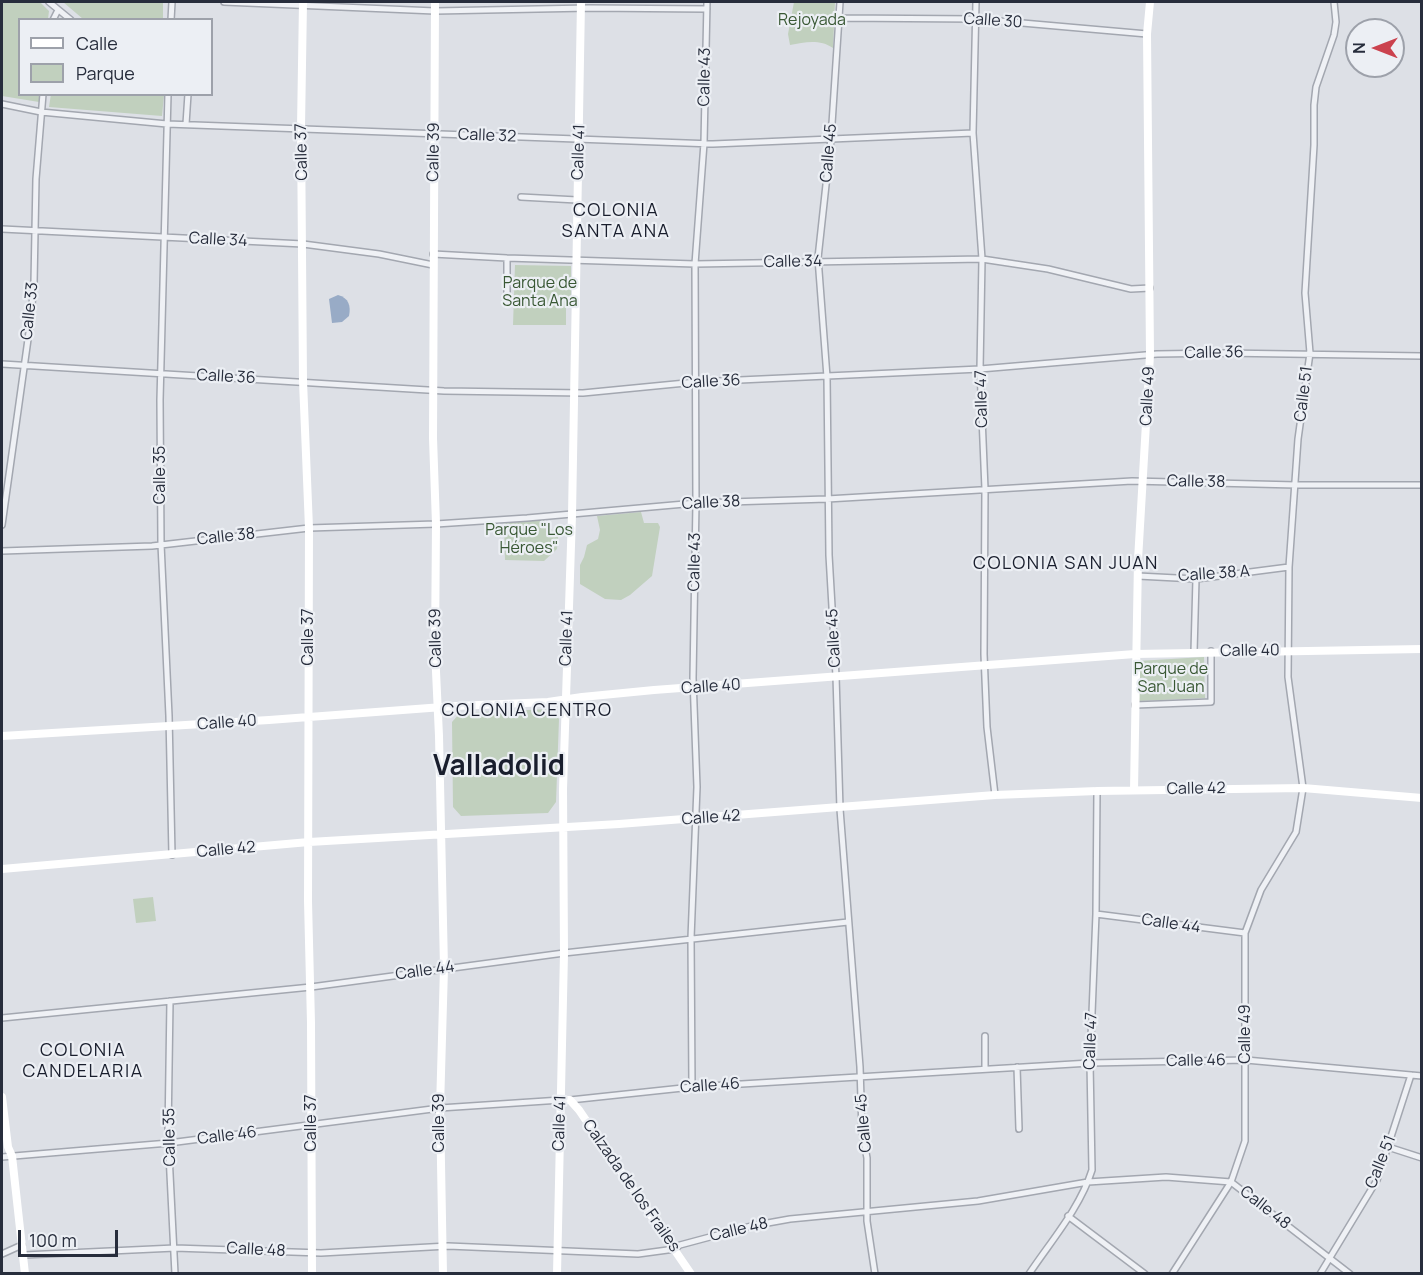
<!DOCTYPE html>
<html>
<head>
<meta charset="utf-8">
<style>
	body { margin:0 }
	#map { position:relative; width:1423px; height:1275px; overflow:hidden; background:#dde0e6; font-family:Manrope,sans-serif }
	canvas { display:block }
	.frame { position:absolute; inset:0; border:3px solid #272d3c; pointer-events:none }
	.legend { position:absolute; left:18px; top:18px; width:195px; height:78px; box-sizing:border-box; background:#eceff4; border:2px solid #9da1aa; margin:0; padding:8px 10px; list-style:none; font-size:18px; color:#272d3c }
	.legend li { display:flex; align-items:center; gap:12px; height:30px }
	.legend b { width:30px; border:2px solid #9da1aa }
	.north { position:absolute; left:1345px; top:18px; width:60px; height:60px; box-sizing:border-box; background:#eceff4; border:2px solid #9da1aa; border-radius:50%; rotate:270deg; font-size:16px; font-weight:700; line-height:24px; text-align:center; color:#272d3c }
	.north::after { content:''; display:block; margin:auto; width:21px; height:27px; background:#cb424e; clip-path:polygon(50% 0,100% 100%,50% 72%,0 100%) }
	.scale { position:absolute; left:18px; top:1230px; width:100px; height:27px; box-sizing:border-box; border:3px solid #272d3c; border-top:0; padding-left:8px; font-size:18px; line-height:21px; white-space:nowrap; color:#272d3c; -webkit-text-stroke:4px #eceff4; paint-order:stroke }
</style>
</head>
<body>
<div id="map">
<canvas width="1423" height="1275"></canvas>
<div class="frame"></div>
<ul class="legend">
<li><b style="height:8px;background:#fff"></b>Calle</li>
<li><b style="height:16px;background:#c1d0be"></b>Parque</li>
</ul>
<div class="north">N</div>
<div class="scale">100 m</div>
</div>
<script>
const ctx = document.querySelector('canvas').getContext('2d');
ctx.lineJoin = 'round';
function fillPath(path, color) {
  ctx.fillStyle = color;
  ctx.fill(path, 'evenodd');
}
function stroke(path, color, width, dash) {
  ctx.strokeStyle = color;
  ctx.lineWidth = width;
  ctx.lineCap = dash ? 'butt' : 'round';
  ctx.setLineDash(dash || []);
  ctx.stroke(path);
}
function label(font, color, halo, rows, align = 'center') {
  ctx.font = font + ' Manrope,sans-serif';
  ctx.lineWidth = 4.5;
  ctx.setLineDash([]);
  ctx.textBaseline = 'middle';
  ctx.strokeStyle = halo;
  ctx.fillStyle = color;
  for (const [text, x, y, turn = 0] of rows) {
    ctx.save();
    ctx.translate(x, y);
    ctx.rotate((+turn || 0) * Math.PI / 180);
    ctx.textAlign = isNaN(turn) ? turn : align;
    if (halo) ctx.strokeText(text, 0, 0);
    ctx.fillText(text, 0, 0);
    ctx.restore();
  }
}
fillPath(new Path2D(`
	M 2,2 L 40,2 L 49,11 L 48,19 L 20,20 L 20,94 L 40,95 L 39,102 L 2,96 Z
	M 63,2 L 163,2 L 163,19 L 83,19 Z
	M 794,2 L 835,2 L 833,48 C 820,39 805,42 790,45 L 788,34 Z
	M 51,94 L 164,94 L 164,95 L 162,116 L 49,107 Z
	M 515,265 L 571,266 L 571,299 L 566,300 L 566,325 L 513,325 Z
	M 641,512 L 644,523 L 658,523 L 660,527 L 652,576 L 630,595 L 621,600 L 605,599 L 580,584 L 580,565 L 584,557 L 587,545 L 598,539 L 600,530 L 597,516 Z
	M 545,519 L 544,528 L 552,529 L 552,536 L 558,537 L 557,549 L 544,561 L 505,560 L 504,521 Z
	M 1204,657 L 1205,698 L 1139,701 L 1138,661 Z
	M 550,709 L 559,719 L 556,802 L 548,813 L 461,816 L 453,807 L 452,722 L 460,713 Z
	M 153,897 L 156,921 L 136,923 L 133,899 Z`), '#c1d0be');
fillPath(new Path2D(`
	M 338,295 C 349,298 351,306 349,316 L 342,322 L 332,323 L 329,299 Z`), '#98abc6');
const street = new Path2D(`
	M 49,2 L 71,20
	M 224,2 L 435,11 L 589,8 L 707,9
	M 840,2 L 831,139 L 818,258 L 827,377 L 829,555 L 836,676 L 840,809 L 860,1067 L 862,1131 L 867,1158 L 867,1221 L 875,1274
	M 976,2 L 973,133 L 982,259 L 980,369 L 985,489 L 984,654 L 987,727 L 995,795
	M 839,18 L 977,19 L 1147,34
	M 53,20 L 58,10
	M 171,20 L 172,2
	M 168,94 L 160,400 L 161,544 L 169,716 L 172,855
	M 2,104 L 41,112 L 167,124 L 713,144 L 973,133
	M 186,124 L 188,94
	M 521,197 L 577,200
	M 2,229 L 303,244 L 379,254 L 433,265
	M 433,254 L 507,258 L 695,264 L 982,259 L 1048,269 L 1131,289 L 1150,288
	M 507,258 L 507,304
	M 2,364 L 444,391 L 583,393 L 696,382 L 980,369 L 1157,354 L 1223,353 L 1422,356
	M 2,525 L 30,325 L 34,283 L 36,179 L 43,94
	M 2,551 L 152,546 L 309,528 L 436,524 L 527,518 L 696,503 L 827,499 L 1132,481 L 1296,485 L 1422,485
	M 1138,576 L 1196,579 L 1289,567
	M 1194,652 L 1196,579
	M 1135,705 L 1211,702 L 1211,651
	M 1096,914 L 1245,933
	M 170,1001 L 168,1134 L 175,1274
	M 2,1018 L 311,987 L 564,953 L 848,922
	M 1017,1067 L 1019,1129
	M 985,1069 L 985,1036
	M 692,1087 L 691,938 L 697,787 L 693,678 L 696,503 L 695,264 L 704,143 L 707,2
	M 570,1100 L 692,1087 L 1090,1063 L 1246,1060 L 1422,1076
	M 1388,1147 L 1422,1158
	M 2,1157 L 169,1143 L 440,1108 L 561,1100
	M 1068,1216 L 1145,1274
	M 2,1254 L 22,1245
	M 24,1255 L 175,1248 L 321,1253 L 448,1246 L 638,1254 L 675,1249 L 680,1245 L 751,1226 L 790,1219 L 978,1201 L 1088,1182 L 1166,1177 L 1231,1182 L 1350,1274
	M 1029,1274 C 1051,1241 1080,1208 1092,1170 L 1090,1063 L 1096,914 L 1097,791
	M 1172,1274 L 1231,1182 L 1245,1141 L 1245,933 L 1261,890 L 1296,832 L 1303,788 L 1288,677 L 1289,567 L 1298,439 L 1310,353 L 1305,293 L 1314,145 L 1314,105 L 1316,87 L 1334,35 L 1336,22 L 1334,2
	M 1320,1274 L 1377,1180 L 1411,1075`);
stroke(street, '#a3a7b0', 8);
stroke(street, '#eff1f5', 5);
stroke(new Path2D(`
	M 303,2 L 301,127 L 303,381 L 309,528 L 308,901 L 311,1023 L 312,1274
	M 435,2 L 433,438 L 436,524 L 435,650 L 439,736 L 444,968 L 440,1108 L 443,1274
	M 2,736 L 269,720 L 456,706 L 548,702 L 582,697 L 654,690 L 1135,654 L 1422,649
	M 1134,790 L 1138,560 L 1150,355 L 1147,34 L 1150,2
	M 2,869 L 309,842 L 619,824 L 995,795 L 1097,791 L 1303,788 L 1422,798
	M 2,1097 L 8,1147 L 12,1156 L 25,1274
	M 561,1100 L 570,1100 L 579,1110 L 691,1274
	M 557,1274 L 564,953 L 563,789 L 572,515 L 581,2`), '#fff', 8);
label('16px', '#395834', '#eceff4', [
	["Rejoyada",812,21],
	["Parque de",540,284],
	["Santa Ana",540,302],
	["Parque \"Los",529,531],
	["Héroes\"",529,549],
	["Parque de",1171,670],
	["San Juan",1171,688]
]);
label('16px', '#272d3c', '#eceff4', [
	["Calle 30",993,21,4],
	["Calle 43",705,77,-89],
	["Calle 32",487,136,2],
	["Calle 37",302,152,-91],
	["Calle 39",434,152,-89],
	["Calle 41",579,152,-88],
	["Calle 45",829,153,-85],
	["Calle 34",218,240,3],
	["Calle 34",793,262,-1],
	["Calle 33",30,311,-84],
	["Calle 36",1214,353,-1],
	["Calle 36",226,377,3],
	["Calle 36",711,382,-3],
	["Calle 51",1304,394,-83],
	["Calle 49",1148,396,-87],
	["Calle 47",982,399,-91],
	["Calle 35",161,475,-90],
	["Calle 38",1196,482,1],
	["Calle 38",711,503,-3],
	["Calle 38",226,537,-6],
	["Calle 43",695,562,-89],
	["Calle 38 A",1214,574,-4],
	["Calle 37",309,637,-90],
	["Calle 39",436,638,-91],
	["Calle 41",567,638,-88],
	["Calle 45",834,638,-93],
	["Calle 40",1250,651,-1],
	["Calle 40",711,687,-4],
	["Calle 40",227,723,-4],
	["Calle 42",1196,789,-1],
	["Calle 42",711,818,-4],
	["Calle 42",226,850,-5],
	["Calle 44",1171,924,8],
	["Calle 44",425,971,-8],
	["Calle 49",1246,1034,-90],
	["Calle 47",1091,1041,-88],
	["Calle 46",1196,1061,-1],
	["Calle 46",710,1086,-4],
	["Calle 37",312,1123,-90],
	["Calle 39",440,1123,-90],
	["Calle 41",560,1123,-88],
	["Calle 45",864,1123,-95],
	["Calle 46",227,1136,-7],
	["Calle 35",170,1137,-91],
	["Calle 51",1381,1162,-68],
	["Calzada de los Frailes",631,1186,55],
	["Calle 48",1265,1208,38],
	["Calle 48",739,1230,-13],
	["Calle 48",256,1250,3]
]);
ctx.letterSpacing = '1.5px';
label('18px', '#191e2d', '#eceff4', [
	["COLONIA",616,211],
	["SANTA ANA",616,232],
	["COLONIA SAN JUAN",1066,564],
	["COLONIA CENTRO",527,711],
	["COLONIA",83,1051],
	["CANDELARIA",83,1072]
]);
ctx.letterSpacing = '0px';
label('bold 28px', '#191e2d', '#eceff4', [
	["Valladolid",499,767]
]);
</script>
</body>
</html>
